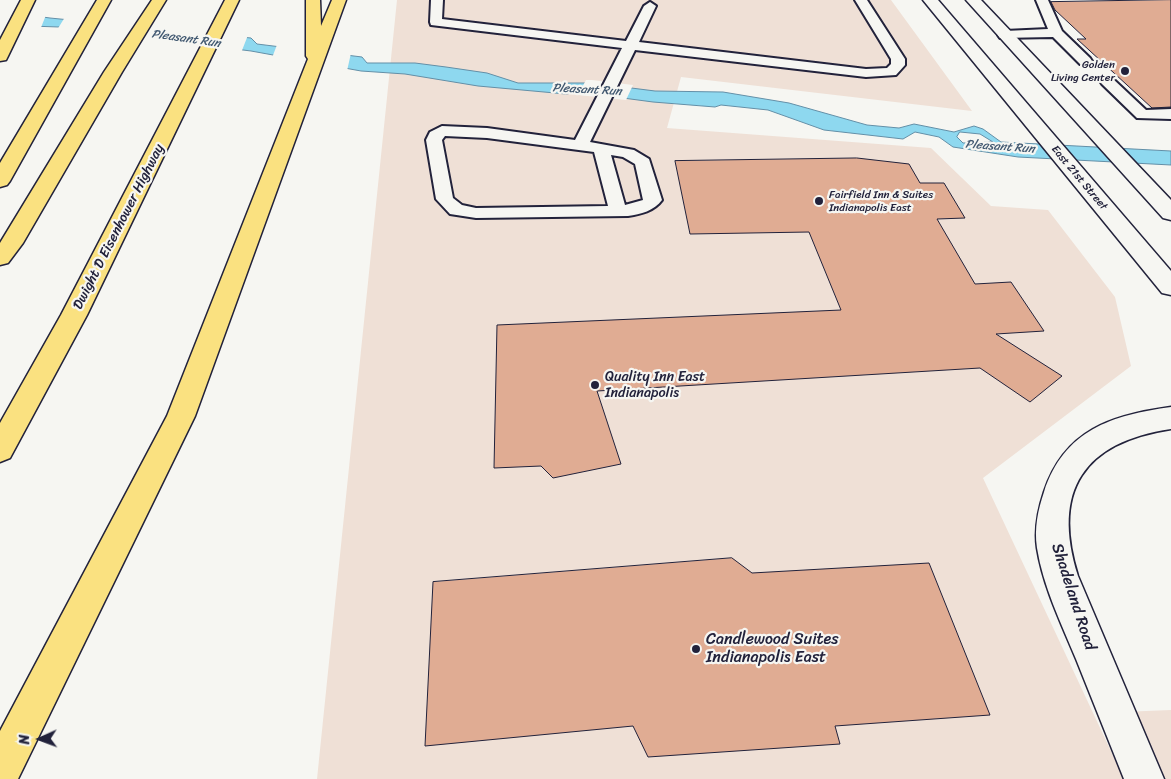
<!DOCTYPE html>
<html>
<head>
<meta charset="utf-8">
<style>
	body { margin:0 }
	#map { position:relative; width:1171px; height:779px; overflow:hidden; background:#f6f6f2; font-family:Sriracha,sans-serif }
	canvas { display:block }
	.north { position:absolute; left:15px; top:714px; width:50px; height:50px; -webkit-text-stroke:4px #f6f6f2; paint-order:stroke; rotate:268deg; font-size:14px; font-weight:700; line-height:20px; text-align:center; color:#22223b }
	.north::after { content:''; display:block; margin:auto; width:18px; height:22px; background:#22223b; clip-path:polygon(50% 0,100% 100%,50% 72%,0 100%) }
</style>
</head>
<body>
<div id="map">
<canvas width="1171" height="779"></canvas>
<div class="north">N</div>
</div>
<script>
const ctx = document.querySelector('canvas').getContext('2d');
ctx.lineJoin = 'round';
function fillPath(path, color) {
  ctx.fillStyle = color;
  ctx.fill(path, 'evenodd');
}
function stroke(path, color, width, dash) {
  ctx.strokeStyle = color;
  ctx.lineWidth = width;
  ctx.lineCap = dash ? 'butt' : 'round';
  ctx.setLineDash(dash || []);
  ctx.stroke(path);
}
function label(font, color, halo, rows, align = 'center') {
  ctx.font = font + ' Sriracha,sans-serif';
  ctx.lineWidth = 4.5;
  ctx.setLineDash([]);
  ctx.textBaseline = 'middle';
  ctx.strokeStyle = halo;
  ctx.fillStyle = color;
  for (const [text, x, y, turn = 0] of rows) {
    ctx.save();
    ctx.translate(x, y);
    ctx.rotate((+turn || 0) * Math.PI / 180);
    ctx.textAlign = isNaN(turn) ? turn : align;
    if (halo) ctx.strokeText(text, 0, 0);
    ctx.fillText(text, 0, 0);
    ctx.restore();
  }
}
fillPath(new Path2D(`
	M 397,0 L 891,0 L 972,111 L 681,77 L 667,128 L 931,148 L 991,206 L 1048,210 L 1115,297 L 1131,366 L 983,478 L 1124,779 L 317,779 Z
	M 1171,710 L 1171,779 L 1126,779 L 1096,713 Z`), '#efe0d6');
const water = new Path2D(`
	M 0,11 L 50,18 L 251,38 L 257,44 L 362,57 L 367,63 L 415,63 L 446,67 L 487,73 L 518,83 L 592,83 L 655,91 L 723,92 L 789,103 L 867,125 L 899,128 L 914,124 L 954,132 L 974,126 L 983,129 L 1001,142 L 1171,151 L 1171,165 L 1018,157 L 953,147 L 939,137 L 915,132 L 903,139 L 824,130 L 768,110 L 721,105 L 715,107 L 653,102 L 578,92 L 566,94 L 478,86 L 405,74 L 361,71 L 251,51 L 59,27 L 0,25 ZM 960,132 L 980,134 L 993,142 L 963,143 L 957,137 Z`);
fillPath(water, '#8ed8ef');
stroke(water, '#638fa7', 1);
fillPath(new Path2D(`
	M 0,9 L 46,15 L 40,30 L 0,27 Z
	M 65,17 L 248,35 L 241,53 L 57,30 Z
	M 278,42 L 351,53 L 347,71 L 272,58 Z
	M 586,80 L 592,80 L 633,85 L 626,100 L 578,95 Z`), '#f6f6f2');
const building = new Path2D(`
	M 1171,0 L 1171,107 L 1152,108 L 1077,39 L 1086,39 L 1055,10 L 1051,2 Z
	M 857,158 L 909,164 L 920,183 L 944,183 L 965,218 L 937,219 L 975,284 L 1011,282 L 1044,331 L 996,334 L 1062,376 L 1030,402 L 980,368 L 597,391 L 621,464 L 553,478 L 541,466 L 494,468 L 497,325 L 841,310 L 809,232 L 690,234 L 675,161 Z
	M 732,558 L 752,573 L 929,563 L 990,715 L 835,726 L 840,744 L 648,757 L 633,726 L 425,746 L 433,582 Z`);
fillPath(building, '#e0ac93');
stroke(building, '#22223b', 1);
const service = new Path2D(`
	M 431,0 L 443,0 L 442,19 L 626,41 L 644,6 L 650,2 L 656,6 L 639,42 L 866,69 L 887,68 L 891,64 L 891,59 L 855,0 L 867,0 L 905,59 L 905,65 L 896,75 L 866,77 L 635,50 L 590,142 L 634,150 L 649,159 L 662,200 C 654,211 641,214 628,216 L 476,218 L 450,214 L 436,199 L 426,140 L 430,132 L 442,126 L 487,128 L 575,140 L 622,48 L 431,25 L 430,22 ZM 445,136 L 487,138 L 594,152 L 608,206 L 476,208 L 462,205 L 453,198 L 442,140 ZM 611,155 L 623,157 L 635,164 L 643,200 L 625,205 Z
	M 1036,0 L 1048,0 L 1062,31 L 1090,58 L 1092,61 L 1090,64 L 1080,64 L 1053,37 L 1000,38 L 998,35 L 1000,32 L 1005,31 L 1048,29 Z
	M 1107,77 L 1112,78 L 1146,110 L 1171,109 L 1171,119 L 1137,118 L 1102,84 L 1100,81 Z`);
const minor = new Path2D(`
	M 1171,407 L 1171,429 C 1084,442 1051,490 1078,576 L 1164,779 L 1124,779 C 1108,739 1092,699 1076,659 C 1061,623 1043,586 1037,548 C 1034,528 1038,510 1044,492 C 1064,430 1112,415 1171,407 Z`);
const secondary = new Path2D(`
	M 923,0 L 938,0 L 1171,271 L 1171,295 L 1162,293 Z
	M 966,0 L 981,0 L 1171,200 L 1171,220 L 1163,218 Z`);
const motorway = new Path2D(`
	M 21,0 L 35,0 L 8,56 L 6,60 L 0,61 L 0,40 Z
	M 97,0 L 111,0 L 10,181 L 7,185 L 0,187 L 0,163 Z
	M 152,0 L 166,0 L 122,72 L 23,243 L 8,263 L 0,265 L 0,243 L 104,72 Z
	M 225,0 L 239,0 L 87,315 L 10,458 L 0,462 L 0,423 L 61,315 Z
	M 306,0 L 320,0 L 321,26 L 332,0 L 346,0 L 195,416 L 18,779 L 0,779 L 0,731 L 167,416 L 308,59 L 306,56 Z`);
stroke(service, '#22223b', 4);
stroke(minor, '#22223b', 3);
stroke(secondary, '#22223b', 3);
stroke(motorway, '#22223b', 3);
fillPath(service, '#f6f6f2');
fillPath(minor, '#f6f6f2');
fillPath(secondary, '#f6f6f2');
fillPath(motorway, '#fae180');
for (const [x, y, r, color] of [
	[1125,71,5,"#22223b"],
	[819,201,5,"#22223b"],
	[595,385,5,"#22223b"],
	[696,649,5,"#22223b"]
]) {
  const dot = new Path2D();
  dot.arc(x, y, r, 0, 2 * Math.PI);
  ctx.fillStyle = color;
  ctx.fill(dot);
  stroke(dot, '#f6f6f2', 2);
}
label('11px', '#22223b', '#f6f6f2', [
	["Golden",1115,65],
	["Living Center",1115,78],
	["Fairfield Inn & Suites",829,195,"left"],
	["Indianapolis East",829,208,"left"]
], 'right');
label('11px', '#22223b', '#f6f6f2', [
	["East 21st Street",1079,178,50]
]);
label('italic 12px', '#425971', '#f6f6f2', [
	["Pleasant Run",186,39,8],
	["Pleasant Run",587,90,3],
	["Pleasant Run",1000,147,4]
]);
label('14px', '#22223b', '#f6f6f2', [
	["Dwight D Eisenhower Highway",119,227,-63]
]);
label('14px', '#22223b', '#f6f6f2', [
	["Quality Inn East",605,377],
	["Indianapolis",605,393]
], 'left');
label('16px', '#22223b', '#f6f6f2', [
	["Shadeland Road",1073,597,72]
]);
label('16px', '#22223b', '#f6f6f2', [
	["Candlewood Suites",706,640],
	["Indianapolis East",706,658]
], 'left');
</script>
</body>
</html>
